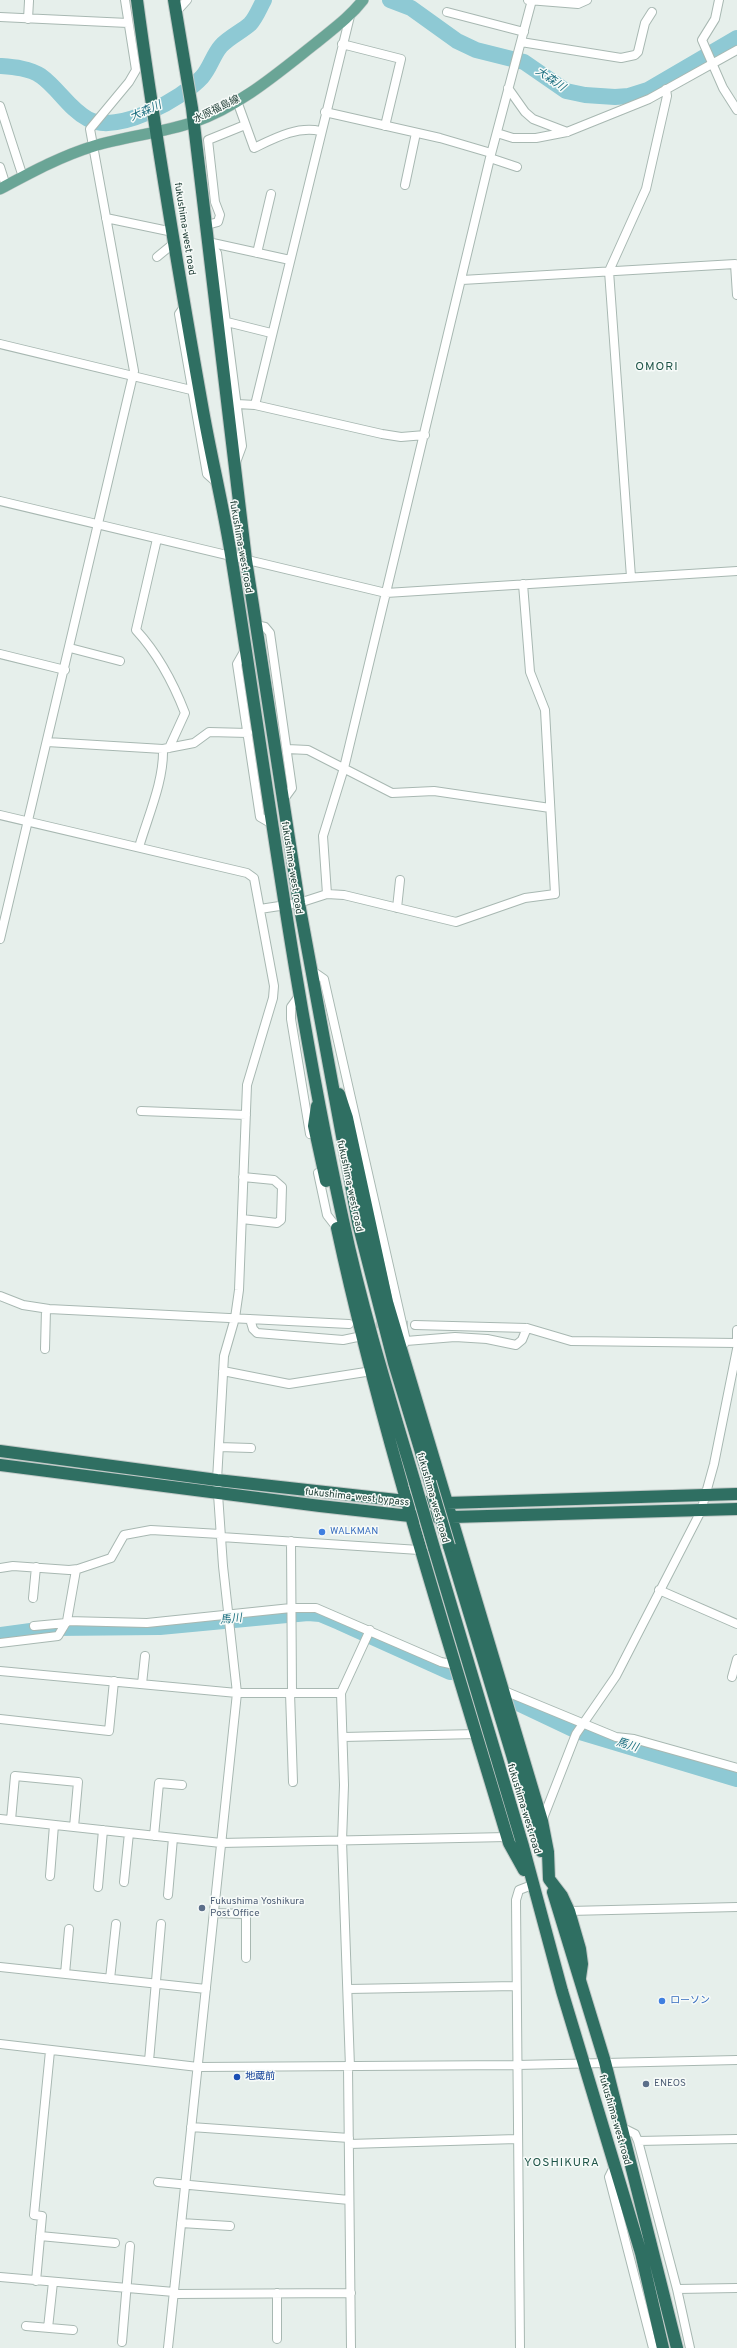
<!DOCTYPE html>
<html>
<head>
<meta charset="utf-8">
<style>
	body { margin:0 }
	canvas { display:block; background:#e6efeb }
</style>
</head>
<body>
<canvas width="737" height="2348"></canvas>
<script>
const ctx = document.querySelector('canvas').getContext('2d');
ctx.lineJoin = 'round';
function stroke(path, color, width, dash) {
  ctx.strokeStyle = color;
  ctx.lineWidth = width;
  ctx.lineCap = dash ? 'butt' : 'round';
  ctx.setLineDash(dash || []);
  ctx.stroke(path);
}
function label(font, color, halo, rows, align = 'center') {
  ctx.font = font + ' Overpass,"Noto Sans JP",sans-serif';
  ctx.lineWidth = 3;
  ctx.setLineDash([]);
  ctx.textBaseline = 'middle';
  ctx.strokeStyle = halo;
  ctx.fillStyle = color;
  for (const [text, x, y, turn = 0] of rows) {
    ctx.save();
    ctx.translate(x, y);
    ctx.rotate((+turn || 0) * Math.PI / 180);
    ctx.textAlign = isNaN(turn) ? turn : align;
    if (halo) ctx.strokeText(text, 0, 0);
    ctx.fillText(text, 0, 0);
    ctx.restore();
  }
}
stroke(new Path2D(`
	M 390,0 L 411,8 L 457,41 L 476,50 L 524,62 L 566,91 L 585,95 L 615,97 L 629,96 L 648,90 L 737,38
	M 0,66 C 13,67 29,68 41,76 C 58,88 69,109 88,119 C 117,135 182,99 202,77 C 210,68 213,55 221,46 C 229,37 241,32 250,24 C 256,18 260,7 264,0
	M 0,1635 L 53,1628 L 160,1627 L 308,1613 L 320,1614 L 339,1622 L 450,1672
	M 520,1704 L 577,1731 L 737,1779`), '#8ec9d4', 16);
stroke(new Path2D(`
	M 364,1324 L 415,1325`), '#bfccc8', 8, [8, 4]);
const minor = new Path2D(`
	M 528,0 L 578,4 L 587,0
	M 719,0 L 715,19 L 702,40 L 723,88 L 737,110
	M 177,11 L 187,0
	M 447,12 L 524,32
	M 0,17 L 128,23
	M 28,19 L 29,1
	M 521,42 L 621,58 L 635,55 L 638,52 L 645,23 L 652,12
	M 342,44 L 401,59 L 385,126
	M 508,88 L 525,112 L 533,119 L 567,132
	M 237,101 L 254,148 C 275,138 297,126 320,131
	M 0,106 L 23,177
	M 325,112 L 440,138 L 491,153
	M 497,133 L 513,138 L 536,138 L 567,132 L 649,99 L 737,50
	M 490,158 L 517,167
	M 0,167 L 6,186
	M 405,185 L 416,133
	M 106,218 L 173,232
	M 207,225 L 218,222 L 220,215 L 215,202 L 208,140 L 245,125
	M 208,242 L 290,260
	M 209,243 L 217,253 L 242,446 L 235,465
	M 257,253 L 271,194
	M 157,257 L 174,243
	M 462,280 L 735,264 L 737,295
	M 184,307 L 179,314 L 207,474 L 216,482
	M 227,322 L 271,333
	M 0,344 L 191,390
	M 237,404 L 255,405 L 382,434 L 401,437 L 425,435
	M 255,405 L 350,16
	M 0,501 L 386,593 L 737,571
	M 157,539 L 136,630 C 159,655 173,682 185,713 L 169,748
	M 631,577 L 609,271 L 646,189 L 667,96 L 666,89
	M 256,625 L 265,627 L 270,633 L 292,788 L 284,799
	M 70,648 L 120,661
	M 245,650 L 237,664 L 260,817 L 272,824
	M 0,654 L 65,670
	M 47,742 L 163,749 L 194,743 L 209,732 L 248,733
	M 287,749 L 308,750 L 392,793 L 434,791 L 550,808
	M 0,815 L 247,873 L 254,878 L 274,986 L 273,998 L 247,1085 L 239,1290 L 235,1318 L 224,1356 L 217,1480 L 223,1566 L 237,1693 L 168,2348
	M 139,847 C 148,816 164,781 163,749
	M 327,894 L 344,895 L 456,922 L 525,898 L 555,894 L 545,710 L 530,672 L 523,584
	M 397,908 L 400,880
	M 260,909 L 299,903 L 327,894 L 323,836 L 344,768 L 490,158 L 532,0
	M 0,939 L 134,371 L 90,129 L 129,82 L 136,70 L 125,0
	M 311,970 L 324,979 L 406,1341
	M 299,996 L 291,1007 L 291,1019 L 310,1134
	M 141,1111 L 246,1115
	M 318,1173 L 327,1215 L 337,1228
	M 242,1219 L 277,1223 L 281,1220 L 282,1187 L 274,1180 L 243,1177
	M 0,1296 L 23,1305 L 49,1309 L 349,1324
	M 250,1319 L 253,1329 L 257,1333 L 343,1340 L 362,1336
	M 415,1325 L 527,1328 L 571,1341 L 737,1343
	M 737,1330 L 737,1339
	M 404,1344 L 406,1341 L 455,1337 L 487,1339 L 516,1345 L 522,1340 L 527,1328
	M 45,1349 L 46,1309
	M 223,1371 L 289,1384 L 372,1371
	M 219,1447 L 251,1448
	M 221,1537 L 419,1550
	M 291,1541 L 292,1693
	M 0,1568 L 13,1566 L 69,1570 L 78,1569 L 111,1558 L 124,1535 L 151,1530 L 220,1534
	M 76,1570 L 67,1621 L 147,1623 L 291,1608 L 316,1608 L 441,1662 L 455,1665
	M 659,1590 L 737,1624
	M 33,1598 L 36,1567
	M 34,1626 L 66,1623
	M 0,1643 L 58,1636 L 67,1621
	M 0,1671 L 237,1693 L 341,1693
	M 732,1677 L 737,1659
	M 142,1684 L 145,1656
	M 502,1690 L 616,1737 L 634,1739 L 737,1768
	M 290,1693 L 293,1782
	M 0,1719 L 109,1731 L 114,1681
	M 343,1737 L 477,1734
	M 0,1819 L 221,1843 L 507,1837
	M 11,1820 L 15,1776 L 78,1782 L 74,1827
	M 542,1821 L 576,1734 L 616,1676 L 701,1511 L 714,1464 L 737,1349
	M 154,1836 L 159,1783 L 182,1785
	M 50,1876 L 54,1825
	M 124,1882 L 129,1833
	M 98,1887 L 103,1830
	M 168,1895 L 173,1838
	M 569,1911 L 737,1907
	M 214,1913 L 246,1914 L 246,1958
	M 0,1967 L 206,1989
	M 65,1974 L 69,1929
	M 110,1979 L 116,1924
	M 348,1989 L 516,1986
	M 0,2044 L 198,2067 L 517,2065 L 737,2060
	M 149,2061 L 161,1924
	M 348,2067 L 351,2348
	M 350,2067 L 342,1841 L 344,1785 L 341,1693 L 370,1630
	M 191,2127 L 349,2138
	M 623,2128 L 635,2134 L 638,2141 L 677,2289 L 690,2348
	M 638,2141 L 737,2139
	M 349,2144 L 517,2139
	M 615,2165 L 609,2177 L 653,2348
	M 158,2182 L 349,2200
	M 181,2223 L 230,2226
	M 40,2236 L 115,2243
	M 0,2277 L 174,2292
	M 36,2281 L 42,2216 L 34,2215 L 50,2051
	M 677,2289 L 737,2288
	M 174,2294 L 351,2293
	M 26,2326 L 73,2330
	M 48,2328 L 53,2282
	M 277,2339 L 277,2293
	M 122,2342 L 130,2246
	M 520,2348 L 516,1900 L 519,1890 L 532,1885`);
const major = new Path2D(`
	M 0,189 C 30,173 61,156 94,146 C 127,136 162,133 194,122 C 240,106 279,72 316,43 C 333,29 350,17 363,0`);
const highway = new Path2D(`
	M 137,0 C 155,135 178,270 202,405 C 211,457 224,509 232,561 C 267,781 295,1002 343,1220 C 362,1309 389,1396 415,1483
	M 174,0 L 192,108 L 246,560 L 299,903 L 358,1223 L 394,1363 L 430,1482
	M 339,1094 L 347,1118 L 387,1302 L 542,1821 L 548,1852 L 549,1879 L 562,1896 L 569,1911 L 580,1949 L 582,1964 L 580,1978
	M 317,1106 L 314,1126 L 326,1181
	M 337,1228 C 382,1436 448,1639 509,1843 L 524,1870
	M 0,1451 L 217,1480 L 406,1501 L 447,1503 L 737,1494
	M 0,1465 L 320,1506 L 410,1516 L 452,1517 L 737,1509
	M 449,1546 L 541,1851
	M 434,1548 L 523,1846 L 562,1991 L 641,2253 L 663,2348
	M 553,1892 L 605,2062 L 677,2348`);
stroke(minor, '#a8b8b2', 10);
stroke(major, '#c2cac8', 12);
stroke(highway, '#c2cac8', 14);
stroke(minor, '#fff', 8);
stroke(major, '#6aa596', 11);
stroke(highway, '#2f6f62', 12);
const highwayBridge = new Path2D(`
	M 430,1482 L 449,1546
	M 415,1483 L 434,1548`);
stroke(highwayBridge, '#c2cac8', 14, []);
stroke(highwayBridge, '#2f6f62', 12);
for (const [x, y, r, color] of [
	[322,1532,4,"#3f7fe0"],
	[202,1908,4,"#5c6f8a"],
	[662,2001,4,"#3f7fe0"],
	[237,2077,4,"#1a4fb4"],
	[646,2084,4,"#5c6f8a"]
]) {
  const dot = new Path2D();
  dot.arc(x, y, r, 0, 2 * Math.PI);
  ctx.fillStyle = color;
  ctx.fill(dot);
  stroke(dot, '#f7fbf9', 1.5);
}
label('10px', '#24423a', '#f7fbf9', [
	["水原福島線",217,110,-26],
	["fukushima-west road",184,229,81],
	["fukushima-west road",240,547,80],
	["fukushima-west road",291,868,81],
	["fukushima-west road",349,1186,78],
	["fukushima-west bypass",357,1498,6],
	["fukushima-west road",432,1498,74],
	["fukushima-west road",523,1809,73],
	["fukushima-west road",614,2120,74]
]);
label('10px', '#366cbe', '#f7fbf9', [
	["WALKMAN",330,1532],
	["ローソン",670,2001]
], 'left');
label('10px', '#4e5e75', '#f7fbf9', [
	["Fukushima Yoshikura",210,1902],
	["Post Office",210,1914],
	["ENEOS",654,2084]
], 'left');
label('10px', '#164399', '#f7fbf9', [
	["地蔵前",245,2077]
], 'left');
label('italic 11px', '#1c6f80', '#f7fbf9', [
	["大森川",550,80,34],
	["大森川",146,112,-24],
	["馬川",231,1620,-6],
	["馬川",627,1746,17]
]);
ctx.letterSpacing = '1px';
label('12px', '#1f5548', '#f7fbf9', [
	["OMORI",657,368],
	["YOSHIKURA",562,2164]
]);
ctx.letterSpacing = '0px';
</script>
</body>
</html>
